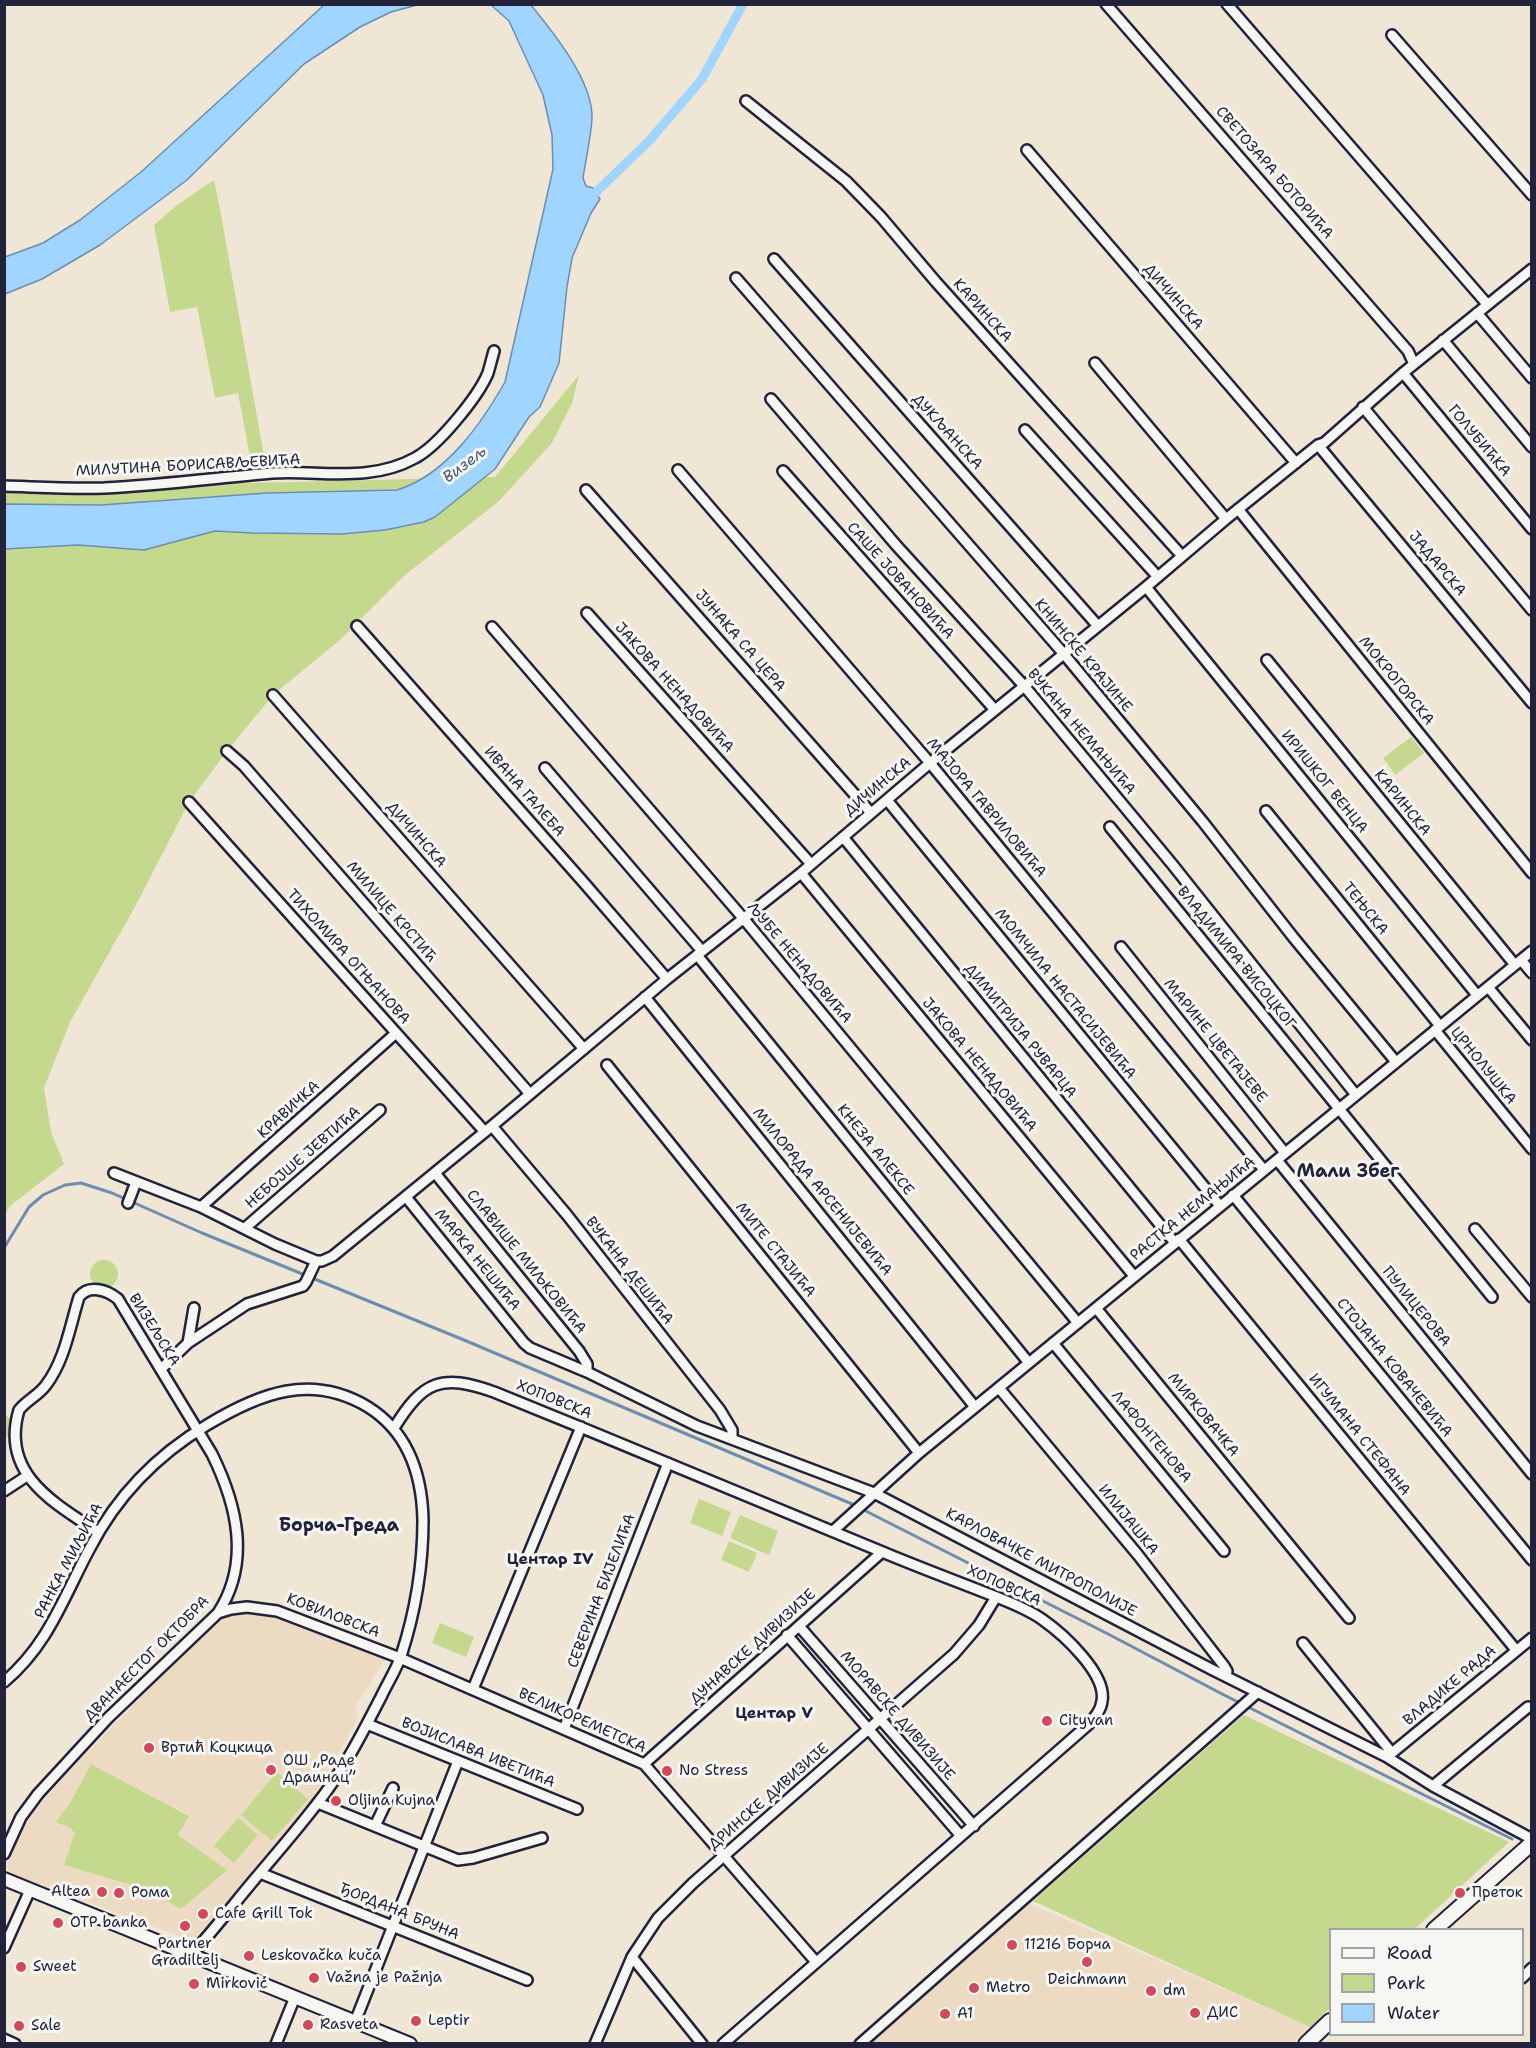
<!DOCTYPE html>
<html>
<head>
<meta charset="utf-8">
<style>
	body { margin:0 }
	#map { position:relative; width:1536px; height:2048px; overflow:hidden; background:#f0e6d6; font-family:"Shantell Sans",sans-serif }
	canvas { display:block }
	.frame { position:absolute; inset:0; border:6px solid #22223b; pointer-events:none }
	.legend { position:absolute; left:1329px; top:1928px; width:195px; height:108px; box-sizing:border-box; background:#f6f6f2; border:2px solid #a1a1a9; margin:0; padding:8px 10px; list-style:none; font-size:18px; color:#22223b }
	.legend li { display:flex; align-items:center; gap:12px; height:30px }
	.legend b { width:30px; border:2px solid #a1a1a9 }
</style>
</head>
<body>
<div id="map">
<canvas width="1536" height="2048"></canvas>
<div class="frame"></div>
<ul class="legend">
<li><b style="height:8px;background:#f6f6f2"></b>Road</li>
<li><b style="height:16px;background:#c5d98e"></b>Park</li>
<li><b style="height:16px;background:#9fd5fe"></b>Water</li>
</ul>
</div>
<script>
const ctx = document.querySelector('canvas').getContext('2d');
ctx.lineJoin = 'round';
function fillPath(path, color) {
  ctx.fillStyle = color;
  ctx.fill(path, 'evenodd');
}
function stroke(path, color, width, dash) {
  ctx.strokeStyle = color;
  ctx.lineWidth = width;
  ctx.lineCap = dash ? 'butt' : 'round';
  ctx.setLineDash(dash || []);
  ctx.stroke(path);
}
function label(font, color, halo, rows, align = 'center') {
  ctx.font = font + ' "Shantell Sans",sans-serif';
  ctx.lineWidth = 6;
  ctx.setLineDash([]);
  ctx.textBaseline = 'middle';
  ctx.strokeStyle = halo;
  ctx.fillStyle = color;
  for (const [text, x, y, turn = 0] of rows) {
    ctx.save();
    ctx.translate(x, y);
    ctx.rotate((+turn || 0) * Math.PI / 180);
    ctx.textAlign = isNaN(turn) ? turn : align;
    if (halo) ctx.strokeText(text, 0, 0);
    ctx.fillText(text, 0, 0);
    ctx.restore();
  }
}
fillPath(new Path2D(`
	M 247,1612 L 271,1614 L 386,1657 L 355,1708 L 358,1719 L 313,1798 L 196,1939 L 190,1940 L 10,1873 L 7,1867 L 15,1842 L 33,1812 L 81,1759 L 144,1694 L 224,1616 ZM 91,1764 L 189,1815 L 178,1835 L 226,1870 L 181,1909 L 148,1890 L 64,1865 L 75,1833 L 70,1828 L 57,1822 L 70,1803 Z
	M 1028,1903 L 1310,2027 L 1291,2044 L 870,2043 Z`), '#ecdbc2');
fillPath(new Path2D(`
	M 214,180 L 220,209 L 266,467 L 252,468 L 238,393 L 215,398 L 197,307 L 170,312 L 154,225 L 177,205 Z
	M 579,375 L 572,403 L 552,443 L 498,502 L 405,575 L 341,639 L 273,695 L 227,751 L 189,802 L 136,905 L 70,1022 L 44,1088 L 51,1132 L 64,1164 L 10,1206 L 5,1215 L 5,489 L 495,477 Z
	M 1411,737 L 1424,753 L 1395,775 L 1383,758 Z
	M90 1274a14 14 0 1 1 28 0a14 14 0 1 1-28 0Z
	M 4,1413 L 14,1422 L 13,1431 L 5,1439 Z
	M 699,1499 L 731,1512 L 722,1536 L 690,1523 Z
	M 740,1515 L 778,1531 L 769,1555 L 730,1538 Z
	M 729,1541 L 757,1553 L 749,1572 L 721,1560 Z
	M 440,1623 L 474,1637 L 466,1657 L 432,1643 Z
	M 1244,1715 L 1509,1842 L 1415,1929 L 1330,1930 L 1330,2008 L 1310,2027 L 1033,1901 Z
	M 91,1764 L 189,1816 L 178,1835 L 227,1870 L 181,1909 L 148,1890 L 64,1865 L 75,1833 L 70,1828 L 56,1822 L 70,1803 Z
	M 277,1772 L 308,1799 L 272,1841 L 241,1815 Z
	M 238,1818 L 258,1835 L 234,1863 L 214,1846 Z`), '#c5d98e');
const water = new Path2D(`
	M 324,5 L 417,5 L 391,12 L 360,27 L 304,64 L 187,180 L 100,245 L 42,279 L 5,294 L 5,257 L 43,243 L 80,220 L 141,172 Z
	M 491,5 L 531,5 C 553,32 593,81 592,118 C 591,137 586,158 583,178 L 586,186 L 593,188 L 600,199 L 591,213 L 572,258 L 567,287 L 559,363 L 540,407 L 529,417 L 495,469 L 435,517 L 424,522 L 385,530 L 342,534 L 253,533 L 215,531 L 144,550 L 78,545 L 5,549 L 5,504 L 101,505 L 267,493 L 397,490 C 446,475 481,424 505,382 L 553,169 L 552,135 L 543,95 L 509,21 Z`);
fillPath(water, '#9fd5fe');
stroke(water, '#6d8db0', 1.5);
stroke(new Path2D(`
	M 4,1248 L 29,1207 L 43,1195 L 65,1185 L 81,1183 L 112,1193 L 202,1233 L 464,1340 L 852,1504 L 1110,1635 L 1224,1695 L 1512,1839`), '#6d8db0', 3);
stroke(new Path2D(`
	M 588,200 L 650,140 L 702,79 L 743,4`), '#9fd5fe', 9);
const minor = new Path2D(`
	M 1106,4 L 1408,351 L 1414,364
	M 1227,4 L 1487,304
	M 1392,35 L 1532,195
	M 746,101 L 846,181 L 881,217 L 936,282 L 1182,556
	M 1027,150 L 1296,463
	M 774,259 L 1098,626
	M 736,278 L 1063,653 L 1203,822 L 1293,937 L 1396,1062
	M 1477,313 L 1532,378
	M 1443,340 L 1532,447
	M 1095,363 L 1226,519
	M 1403,373 L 1532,529
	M 771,399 L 896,545 L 1025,687 L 1172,864 L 1356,1095
	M 1363,407 L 1532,610
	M 1025,430 L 1158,577
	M 1318,445 L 1532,703
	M 678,470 L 930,763 L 1264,1170
	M 783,471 L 995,710
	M 4,486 C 38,487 71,489 104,488 C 160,485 216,478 272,473 C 320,470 370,483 415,458 C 438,446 478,397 488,373 C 490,366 492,358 494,351
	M 586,490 L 871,813
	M 1238,509 L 1532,873
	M 1146,587 L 1477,995
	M 587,613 L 811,864
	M 357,626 L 585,884 L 667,979
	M 492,627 L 743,918 L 1078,1323
	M 1267,660 L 1515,965
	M 273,695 L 584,1049
	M 227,751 L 244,766 L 530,1094
	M 545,768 L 702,951
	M 887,800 L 1220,1206
	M 189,802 L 485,1132
	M 1266,811 L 1440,1026
	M 1110,827 L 1492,1297
	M 843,837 L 1175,1243
	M 801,873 L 1134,1276
	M 1121,947 L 1285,1153
	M 697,955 L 1029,1363
	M 1521,960 L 1532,973
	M 1488,987 L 1532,1040
	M 645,997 L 975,1407
	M 1435,1030 L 1532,1149
	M 607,1065 L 919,1453
	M 492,1126 L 567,1215 L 720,1410 L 732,1430 L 732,1439
	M 1277,1160 L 1532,1474
	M 114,1173 L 201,1207 L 275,1244 L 316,1261 L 322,1261 L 333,1256 L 492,1126 L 667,979 L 801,873 L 930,763 L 1146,587 L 1226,519 L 1318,445 L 1324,443 L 1403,373 L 1532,269
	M 435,1173 L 579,1351 L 587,1364 L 587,1372
	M 1233,1195 L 1532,1560
	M 406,1197 L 524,1343 L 530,1348 L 587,1372 L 697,1426 L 874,1493 L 1211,1669 L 1387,1757 L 1433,1786 L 1532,1839
	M 128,1203 L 136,1182
	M 201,1207 L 396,1033
	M 245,1228 L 380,1110
	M 1475,1229 L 1532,1297
	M 1179,1239 L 1516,1650
	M 1096,1308 L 1349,1618
	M 188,1343 L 247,1304 L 303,1286 L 306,1282 L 316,1261
	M 1053,1343 L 1224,1551
	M 161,1369 L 188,1343 L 194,1308
	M 999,1388 L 1138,1555 L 1224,1666 L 1227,1671 L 1226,1676
	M 394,1428 C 423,1381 441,1373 494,1392 C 623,1444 751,1498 880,1551 C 918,1567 956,1581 994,1596 C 1011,1603 1028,1609 1043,1620 C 1063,1634 1107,1674 1102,1701 C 1101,1710 1095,1717 1089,1724 L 723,2044
	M 4,1491 L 27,1476
	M 833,1531 L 919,1453 L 1532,951
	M 218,1613 L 231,1609 L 247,1607 L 277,1611 L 400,1658 L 644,1764 L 816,1962
	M 799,1626 L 974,1826
	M 787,1635 L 961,1836
	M 1303,1643 L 1392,1753
	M 4,1682 C 49,1644 63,1598 90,1548 C 117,1496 157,1455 207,1425 C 260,1393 311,1373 368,1407 C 408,1432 422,1475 423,1520 C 423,1565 415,1613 401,1656 C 396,1670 387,1684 381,1697 C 362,1734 342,1773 316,1805 C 296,1831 275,1855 254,1880 C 233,1905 213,1931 191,1955
	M 473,1689 L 581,1427
	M 367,1724 L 577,1809
	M 564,1729 L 668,1463
	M 1387,1757 L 1532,1638
	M 644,1764 L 882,1552
	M 1433,1786 L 1528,1707
	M 318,1803 L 458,1860 L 473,1858 L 542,1838
	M 375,1826 L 393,1788
	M 4,1854 L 21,1817 L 38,1794 L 108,1718 L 218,1613 C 251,1562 237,1505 212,1454 L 118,1299 C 107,1290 89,1284 79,1297 C 70,1326 65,1360 46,1385 C 39,1395 27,1400 19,1410 C 0,1474 54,1503 98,1532
	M 260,1873 L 527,1980
	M 4,1948 L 30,1890
	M 632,1957 L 702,2044
	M 1522,1978 L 1532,1968
	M 355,2022 L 458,1761
	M 4,2039 L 15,2044
	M 276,2044 L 295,1997
	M 595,2044 L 632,1957 L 658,1918 L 693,1883 L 954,1654 L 979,1625 L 996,1597
	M 860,2044 L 1258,1692`);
const tertiary = new Path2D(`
	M 4,1879 L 410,2044`);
const secondary = new Path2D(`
	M 1434,1930 L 1532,1843
	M 1306,2044 L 1330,2021`);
stroke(minor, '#22223b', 14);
stroke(tertiary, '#22223b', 16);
stroke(secondary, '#22223b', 18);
stroke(minor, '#f6f6f2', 9);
stroke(tertiary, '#f6f6f2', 12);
stroke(secondary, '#f6f6f2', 14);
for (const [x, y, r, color] of [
	[1047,1721,6,"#d1495b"],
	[149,1748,6,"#d1495b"],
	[271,1770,6,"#d1495b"],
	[667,1771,6,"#d1495b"],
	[336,1801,6,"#d1495b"],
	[102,1892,6,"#d1495b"],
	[119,1893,6,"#d1495b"],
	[1460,1893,6,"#d1495b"],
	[203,1914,6,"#d1495b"],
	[58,1923,6,"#d1495b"],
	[185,1926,6,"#d1495b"],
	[1012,1945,6,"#d1495b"],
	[249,1956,6,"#d1495b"],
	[1087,1962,6,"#d1495b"],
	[21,1967,6,"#d1495b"],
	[314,1978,6,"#d1495b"],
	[194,1984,6,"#d1495b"],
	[974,1988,6,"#d1495b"],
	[1151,1991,6,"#d1495b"],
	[1195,2013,6,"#d1495b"],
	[945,2014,6,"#d1495b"],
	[416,2021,6,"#d1495b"],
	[308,2025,6,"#d1495b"],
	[19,2026,6,"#d1495b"]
]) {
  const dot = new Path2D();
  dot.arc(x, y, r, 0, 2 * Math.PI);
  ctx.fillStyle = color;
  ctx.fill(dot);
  stroke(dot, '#f6f6f2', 2);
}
label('15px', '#22223b', '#f6f6f2', [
	["СВЕТОЗАРА БОТОРИЋА",1274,173,49],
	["ДИЧИНСКА",1173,297,49],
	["КАРИНСКА",982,311,48],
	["ДУКЉАНСКА",947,432,48],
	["ГОЛУБИЋКА",1479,441,50],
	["МИЛУТИНА БОРИСАВЉЕВИЋА",188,466,-3],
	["ЈАДАРСКА",1437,564,50],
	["САШЕ ЈОВАНОВИЋА",900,581,48],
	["ЈУНАКА СА ЦЕРА",740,641,49],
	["КНИНСКЕ КРАЈИНЕ",1083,656,50],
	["МОКРОГОРСКА",1396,681,51],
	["ЈАКОВА НЕНАДОВИЋА",674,688,48],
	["ВУКАНА НЕМАЊИЋА",1081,732,50],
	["ИРИШКОГ ВЕНЦА",1324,782,51],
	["ДИЧИНСКА",878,787,-40],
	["ИВАНА ГАЛЕБА",524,792,49],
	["КАРИНСКА",1402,803,51],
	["МАЈОРА ГАВРИЛОВИЋА",986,808,50],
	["ДИЧИНСКА",416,835,49],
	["ТЕЊСКА",1365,909,51],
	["МИЛИЦЕ КРСТИЋ",391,912,49],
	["ТИХОМИРА ОГЊАНОВА",348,957,48],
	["ВЛАДИМИРА ВИСОЦКОГ",1236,958,51],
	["ЉУБЕ НЕНАДОВИЋА",799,963,50],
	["МОМЧИЛА НАСТАСИЈЕВИЋА",1065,994,51],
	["ДИМИТРИЈА РУВАРЦА",1020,1031,51],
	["МАРИНЕ ЦВЕТАЈЕВЕ",1215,1041,51],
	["ЈАКОВА НЕНАДОВИЋА",979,1065,50],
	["ЦРНОЛУШКА",1483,1066,51],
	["КРАВИЧКА",289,1110,-42],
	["КНЕЗА АЛЕКСЕ",875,1150,51],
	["НЕБОЈШЕ ЈЕВТИЋА",303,1158,-41],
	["МИЛОРАДА АРСЕНИЈЕВИЋА",822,1192,51],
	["РАСТКА НЕМАЊИЋА",1193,1209,-39],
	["МИТЕ СТАЈИЋА",775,1250,51],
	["МАРКА НЕШИЋА",477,1260,51],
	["СЛАВИШЕ МИЉКОВИЋА",526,1262,51],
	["ВУКАНА ДЕШИЋА",629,1271,52],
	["ПУЛИЦЕРОВА",1416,1307,51],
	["ВИЗЕЉСКА",154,1330,58],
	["СТОЈАНА КОВАЧЕВИЋА",1394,1368,51],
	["ХОПОВСКА",554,1400,22],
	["МИРКОВАЧКА",1203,1415,51],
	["ИГУМАНА СТЕФАНА",1359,1435,51],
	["ЛАФОНТЕНОВА",1151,1437,50],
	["ИЛИЈАШКА",1128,1520,51],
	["РАНКА МИЉИЋА",69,1561,-62],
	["КАРЛОВАЧКЕ МИТРОПОЛИЈЕ",1041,1563,28],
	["ХОПОВСКА",1004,1586,24],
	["СЕВЕРИНА БИЈЕЛИЋА",602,1591,-69],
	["КОВИЛОВСКА",333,1616,21],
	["ДУНАВСКЕ ДИВИЗИЈЕ",753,1647,-42],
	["ДВАНАЕСТОГ ОКТОБРА",147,1659,-45],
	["ВЛАДИКЕ РАДА",1450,1686,-40],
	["МОРАВСКЕ ДИВИЗИЈЕ",897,1716,49],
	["ВЕЛИКОРЕМЕТСКА",582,1721,24],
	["ВОЈИСЛАВА ИВЕТИЋА",478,1753,22],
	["ДРИНСКЕ ДИВИЗИЈЕ",769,1797,-41],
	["ЂОРДАНА БРУНА",399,1912,22]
]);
label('15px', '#22223b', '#f6f6f2', [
	["Cityvan",1059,1721],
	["Вртић Коцкица",161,1748],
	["ОШ „Раде",283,1761],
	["Драинац”",283,1778],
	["No Stress",679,1771],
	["Oljina Kujna",348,1801],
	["Altea",90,1892,"right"],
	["Рома",131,1893],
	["Преток",1472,1893],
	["Cafe Grill Tok",215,1914],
	["OTP banka",70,1923],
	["Partner",185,1944,"center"],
	["Gradiltelj",185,1961,"center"],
	["11216 Борча",1024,1945],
	["Leskovačka kuča",261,1956],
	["Sweet",33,1967],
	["Važna je Pažnja",326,1978],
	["Deichmann",1087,1980,"center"],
	["Mirković",206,1984],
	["Metro",986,1988],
	["dm",1163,1991],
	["ДИС",1207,2013],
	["A1",957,2014],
	["Leptir",428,2021],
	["Rasveta",320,2025],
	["Sale",31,2026]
], 'left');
label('italic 16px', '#485876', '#f6f6f2', [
	["Визељ",465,465,-37]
]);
label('bold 16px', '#22223b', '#f6f6f2', [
	["Центар IV",550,1560],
	["Центар V",774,1714]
]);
label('bold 18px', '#22223b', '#f6f6f2', [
	["Мали Збег",1348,1172],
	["Борча-Греда",339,1526]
]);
</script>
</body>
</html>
